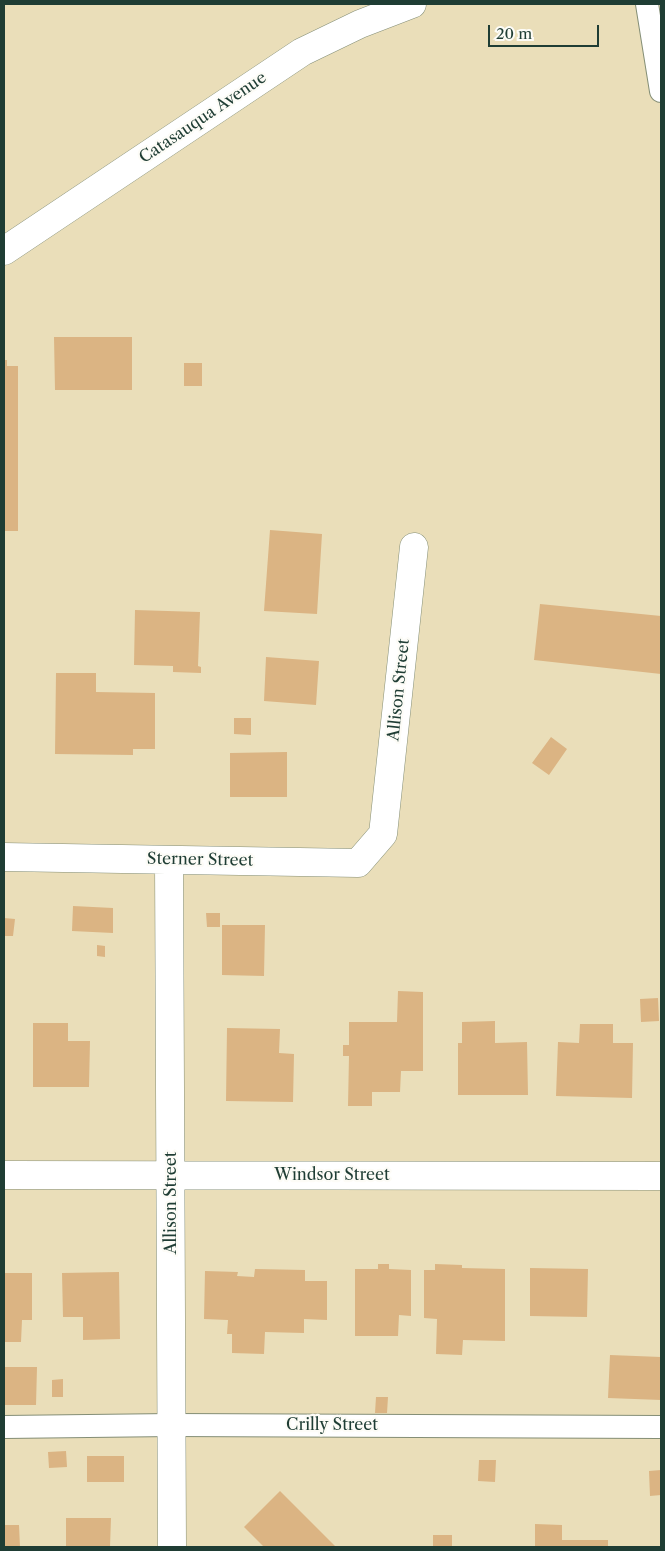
<!DOCTYPE html>
<html>
<head>
<meta charset="utf-8">
<style>
	body { margin:0 }
	#map { position:relative; width:665px; height:1551px; overflow:hidden; background:#eadeb9; font-family:"Libre Caslon Text",serif }
	canvas { display:block }
	.frame { position:absolute; inset:0; border:5px solid #1f3d34; pointer-events:none }
	.scale { position:absolute; left:488px; top:25px; width:111px; height:22px; box-sizing:border-box; border:2px solid #1f3d34; border-top:0; padding-left:6px; font-size:15px; line-height:18px; white-space:nowrap; color:#1f3d34; -webkit-text-stroke:4px #fdfcf7; paint-order:stroke }
</style>
</head>
<body>
<div id="map">
<canvas width="665" height="1551"></canvas>
<div class="frame"></div>
<div class="scale">20 m</div>
</div>
<script>
const ctx = document.querySelector('canvas').getContext('2d');
ctx.lineJoin = 'round';
function fillPath(path, color) {
  ctx.fillStyle = color;
  ctx.fill(path, 'evenodd');
}
function stroke(path, color, width, dash) {
  ctx.strokeStyle = color;
  ctx.lineWidth = width;
  ctx.lineCap = dash ? 'butt' : 'round';
  ctx.setLineDash(dash || []);
  ctx.stroke(path);
}
function label(font, color, halo, rows, align = 'center') {
  ctx.font = font + ' "Libre Caslon Text",serif';
  ctx.lineWidth = 4.5;
  ctx.setLineDash([]);
  ctx.textBaseline = 'middle';
  ctx.strokeStyle = halo;
  ctx.fillStyle = color;
  for (const [text, x, y, turn = 0] of rows) {
    ctx.save();
    ctx.translate(x, y);
    ctx.rotate((+turn || 0) * Math.PI / 180);
    ctx.textAlign = isNaN(turn) ? turn : align;
    if (halo) ctx.strokeText(text, 0, 0);
    ctx.fillText(text, 0, 0);
    ctx.restore();
  }
}
fillPath(new Path2D(`
	M 54,337 L 132,337 L 132,390 L 55,390 Z
	M 4,360 L 7,360 L 7,366 L 18,366 L 18,531 L 4,531 Z
	M 184,363 L 202,363 L 202,386 L 184,386 Z
	M 270,530 L 322,534 L 317,614 L 264,611 Z
	M 540,604 L 661,616 L 661,674 L 534,660 Z
	M 135,610 L 200,612 L 198,666 L 201,667 L 201,673 L 173,672 L 173,666 L 134,665 Z
	M 266,657 L 319,661 L 316,705 L 264,701 Z
	M 56,673 L 96,673 L 96,692 L 155,693 L 155,749 L 133,749 L 133,755 L 55,754 Z
	M 234,718 L 251,718 L 251,735 L 234,734 Z
	M 551,737 L 567,749 L 549,775 L 532,763 Z
	M 287,752 L 287,797 L 230,797 L 230,753 Z
	M 73,906 L 113,908 L 113,933 L 72,931 Z
	M 206,913 L 220,913 L 220,927 L 207,927 Z
	M 4,918 L 15,919 L 13,936 L 4,936 Z
	M 222,925 L 265,925 L 264,976 L 222,975 Z
	M 97,945 L 105,946 L 105,957 L 97,956 Z
	M 398,991 L 423,992 L 423,1071 L 401,1071 L 400,1092 L 372,1092 L 372,1106 L 348,1106 L 349,1056 L 343,1056 L 343,1045 L 349,1045 L 349,1022 L 397,1022 Z
	M 658,998 L 659,1021 L 641,1022 L 640,999 Z
	M 495,1021 L 495,1043 L 527,1042 L 528,1095 L 458,1095 L 458,1043 L 462,1043 L 462,1022 Z
	M 33,1023 L 68,1023 L 68,1041 L 90,1041 L 89,1087 L 33,1087 Z
	M 580,1024 L 613,1024 L 613,1043 L 633,1043 L 632,1098 L 556,1096 L 558,1042 L 579,1043 Z
	M 227,1028 L 280,1029 L 279,1053 L 294,1054 L 293,1102 L 226,1101 Z
	M 378,1264 L 389,1264 L 389,1269 L 411,1270 L 411,1316 L 399,1315 L 398,1336 L 355,1336 L 355,1269 L 378,1269 Z
	M 435,1264 L 462,1265 L 462,1268 L 505,1269 L 505,1341 L 463,1340 L 462,1355 L 436,1354 L 437,1319 L 424,1318 L 424,1270 L 435,1270 Z
	M 530,1268 L 588,1269 L 587,1317 L 530,1316 Z
	M 255,1269 L 305,1270 L 305,1281 L 327,1281 L 327,1320 L 304,1319 L 304,1333 L 265,1332 L 264,1354 L 232,1353 L 232,1334 L 227,1334 L 228,1320 L 204,1319 L 205,1271 L 238,1272 L 237,1276 L 254,1277 Z
	M 119,1272 L 120,1339 L 83,1340 L 83,1317 L 63,1317 L 62,1273 Z
	M 4,1273 L 32,1273 L 32,1320 L 22,1320 L 21,1342 L 4,1342 Z
	M 610,1355 L 661,1357 L 661,1400 L 608,1398 Z
	M 4,1367 L 37,1367 L 36,1405 L 4,1405 Z
	M 63,1379 L 63,1397 L 52,1397 L 52,1380 Z
	M 376,1397 L 388,1397 L 387,1413 L 375,1413 Z
	M 66,1451 L 67,1467 L 49,1468 L 48,1452 Z
	M 87,1456 L 124,1456 L 124,1482 L 87,1482 Z
	M 479,1460 L 496,1460 L 495,1482 L 478,1481 Z
	M 661,1470 L 661,1495 L 650,1496 L 649,1471 Z
	M 280,1491 L 336,1547 L 264,1547 L 244,1527 Z
	M 66,1518 L 111,1518 L 110,1547 L 66,1547 Z
	M 535,1524 L 562,1525 L 562,1540 L 608,1540 L 608,1547 L 535,1547 Z
	M 4,1525 L 19,1525 L 20,1547 L 4,1547 Z
	M 433,1535 L 452,1535 L 452,1547 L 433,1547 Z`), '#dbb483');
const service = new Path2D(`
	M 647,4 L 661,91
	M 4,1427 L 172,1425 L 661,1427`);
const minor = new Path2D(`
	M 4,251 L 302,52 L 360,24 L 412,4
	M 4,857 L 358,863 L 383,834 L 414,547
	M 169,860 L 172,1547
	M 4,1175 L 661,1176`);
stroke(service, '#848e76', 24);
stroke(minor, '#848e76', 29);
stroke(service, '#fff', 22);
stroke(minor, '#fff', 28);
label('16px', '#1f3d34', '#fdfcf7', [
	["Catasauqua Avenue",203,118,-34],
	["Allison Street",399,690,-84],
	["Sterner Street",200,860,1],
	["Windsor Street",332,1175],
	["Allison Street",171,1203,-90],
	["Crilly Street",332,1425]
]);
</script>
</body>
</html>
